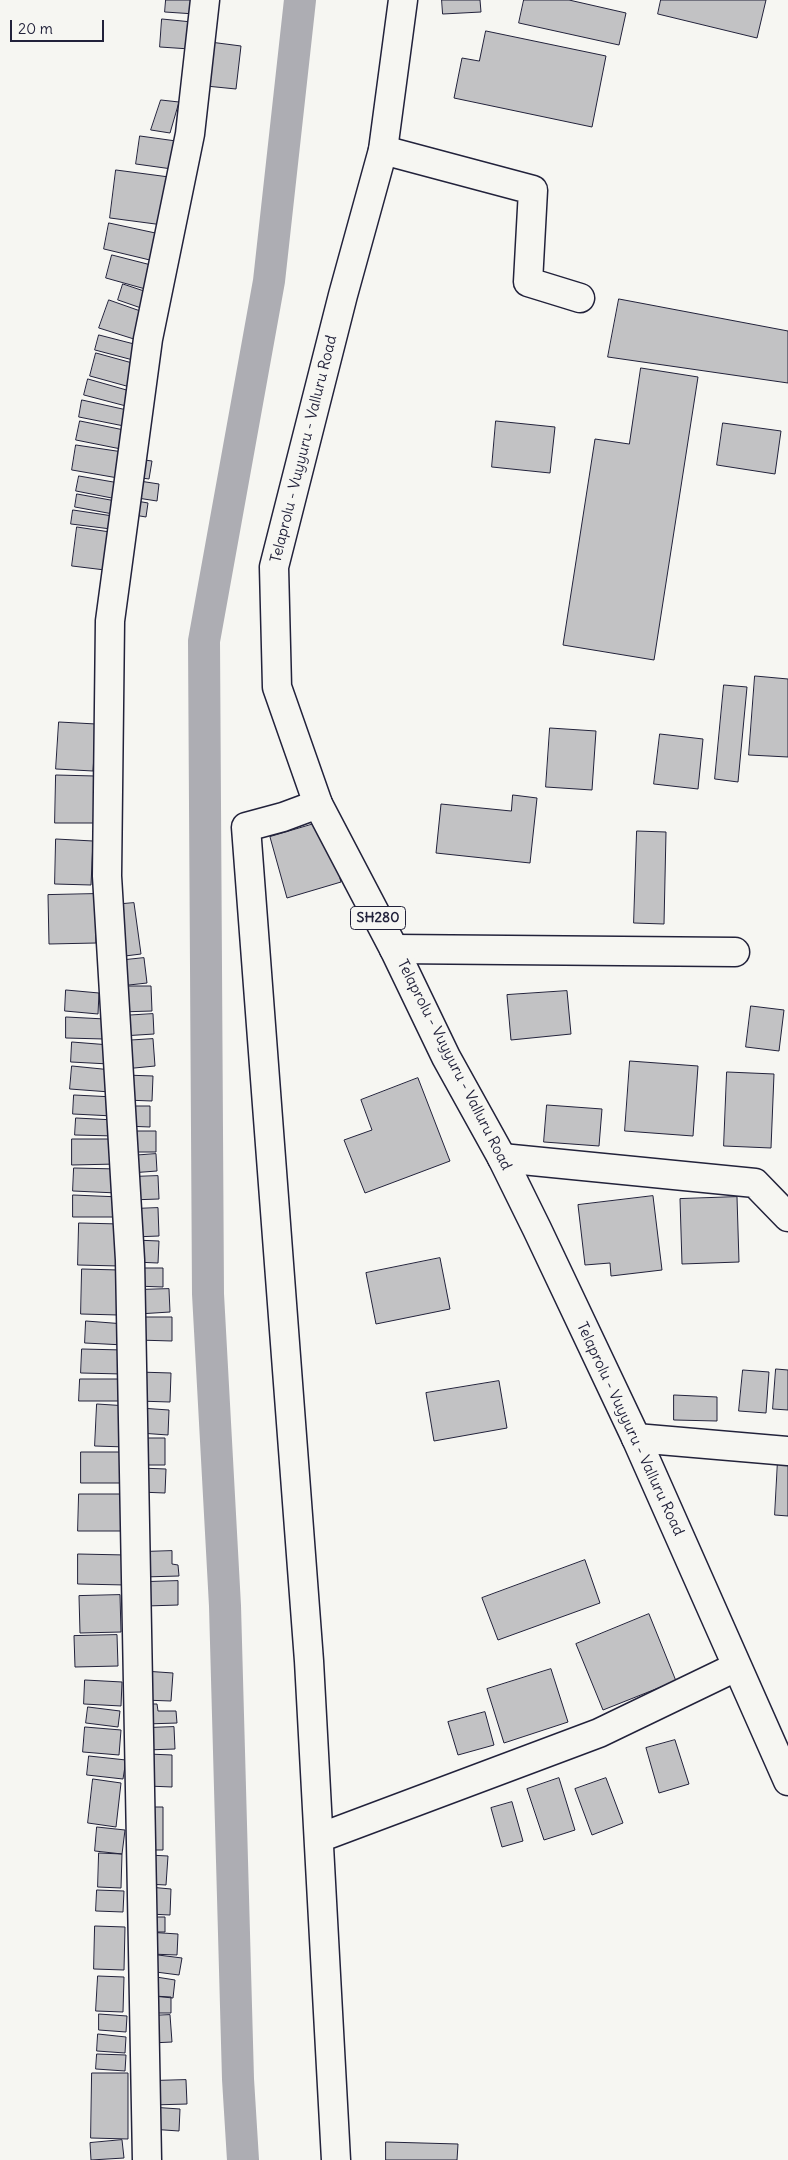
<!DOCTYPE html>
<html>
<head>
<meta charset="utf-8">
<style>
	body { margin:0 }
	#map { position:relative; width:788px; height:2160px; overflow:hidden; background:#f6f6f2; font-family:Delius,sans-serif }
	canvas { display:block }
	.scale { position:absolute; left:10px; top:20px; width:94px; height:22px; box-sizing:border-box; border:2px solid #22223b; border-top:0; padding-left:6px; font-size:15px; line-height:18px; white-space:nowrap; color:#22223b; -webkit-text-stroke:4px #f6f6f2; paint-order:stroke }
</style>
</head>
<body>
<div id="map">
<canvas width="788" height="2160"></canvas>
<div class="scale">20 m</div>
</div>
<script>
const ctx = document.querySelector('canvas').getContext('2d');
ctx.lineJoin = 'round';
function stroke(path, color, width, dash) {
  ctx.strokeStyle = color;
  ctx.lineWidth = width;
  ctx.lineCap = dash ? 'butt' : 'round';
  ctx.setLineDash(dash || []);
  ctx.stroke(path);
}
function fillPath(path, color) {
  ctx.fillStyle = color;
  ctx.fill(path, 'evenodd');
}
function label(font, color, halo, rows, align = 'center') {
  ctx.font = font + ' Delius,sans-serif';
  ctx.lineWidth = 4;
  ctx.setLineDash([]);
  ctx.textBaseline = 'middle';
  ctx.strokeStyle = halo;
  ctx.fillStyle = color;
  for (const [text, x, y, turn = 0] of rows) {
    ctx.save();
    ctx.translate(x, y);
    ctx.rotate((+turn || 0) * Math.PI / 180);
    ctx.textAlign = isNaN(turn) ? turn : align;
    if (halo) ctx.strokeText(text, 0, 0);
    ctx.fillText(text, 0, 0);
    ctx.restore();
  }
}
stroke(new Path2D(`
	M 243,2160 L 238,2079 L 225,1606 L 208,1294 L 204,641 L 269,281 L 300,0`), '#adadb3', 32);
const building = new Path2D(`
	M 166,0 L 196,0 L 195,14 L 165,12 Z
	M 442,0 L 480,0 L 481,12 L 443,14 Z
	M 524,0 L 569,0 L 626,13 L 619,45 L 519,23 Z
	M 661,0 L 766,0 L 757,38 L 658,14 Z
	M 162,19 L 192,22 L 190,49 L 160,47 Z
	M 486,31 L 606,56 L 592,127 L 454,98 L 462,58 L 479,61 Z
	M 210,42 L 241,46 L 236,89 L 206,86 Z
	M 161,100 L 179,102 L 170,133 L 151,130 Z
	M 140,136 L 176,141 L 172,169 L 136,164 Z
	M 116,170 L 169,177 L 163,225 L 110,218 Z
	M 109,223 L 160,234 L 154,261 L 104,249 Z
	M 112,255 L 155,266 L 149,290 L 106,278 Z
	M 123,284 L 150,293 L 144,309 L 118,300 Z
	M 619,299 L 788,331 L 788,383 L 608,357 Z
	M 109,300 L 146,313 L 137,340 L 99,328 Z
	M 99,335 L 138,345 L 133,360 L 95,350 Z
	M 96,353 L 136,364 L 130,387 L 90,376 Z
	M 641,368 L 698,377 L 654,660 L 563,645 L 595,439 L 629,444 Z
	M 88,379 L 130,391 L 126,406 L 84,395 Z
	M 82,400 L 127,410 L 124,426 L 79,417 Z
	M 80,421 L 124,430 L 121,449 L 76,440 Z
	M 496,421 L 555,427 L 550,473 L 492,467 Z
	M 723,423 L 781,431 L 775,474 L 717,465 Z
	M 76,445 L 123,452 L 118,478 L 72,470 Z
	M 137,459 L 152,461 L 149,479 L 135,477 Z
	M 79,476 L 119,483 L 117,499 L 76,491 Z
	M 133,480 L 159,484 L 157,501 L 131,497 Z
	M 77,494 L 116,501 L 113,514 L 75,507 Z
	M 131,500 L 148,503 L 146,517 L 128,514 Z
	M 73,510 L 113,516 L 111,529 L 71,524 Z
	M 77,527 L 110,532 L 105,570 L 72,566 Z
	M 755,676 L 788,679 L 788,757 L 749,755 Z
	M 724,685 L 747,687 L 738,782 L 715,779 Z
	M 59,722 L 96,724 L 93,771 L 56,769 Z
	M 550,728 L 596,731 L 592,790 L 546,787 Z
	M 660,734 L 703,739 L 698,789 L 654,784 Z
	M 56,775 L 95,776 L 94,823 L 55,823 Z
	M 513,795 L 537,798 L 530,863 L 436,853 L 441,804 L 511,811 Z
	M 324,821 L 341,882 L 287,898 L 270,837 Z
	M 637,831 L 666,832 L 664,924 L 634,923 Z
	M 56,839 L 93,841 L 91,885 L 55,884 Z
	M 95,894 L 96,943 L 49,944 L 48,895 Z
	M 134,903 L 141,954 L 117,957 L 111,905 Z
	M 144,958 L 147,983 L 120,986 L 116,961 Z
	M 120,986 L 151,986 L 152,1011 L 120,1012 Z
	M 66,990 L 99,993 L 98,1014 L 65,1011 Z
	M 567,991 L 571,1034 L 511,1040 L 507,995 Z
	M 751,1006 L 784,1010 L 779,1051 L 746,1047 Z
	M 153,1014 L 154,1034 L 122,1036 L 121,1016 Z
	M 66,1017 L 105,1019 L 104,1039 L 66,1038 Z
	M 153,1039 L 155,1066 L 124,1069 L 122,1041 Z
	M 72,1042 L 110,1045 L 109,1064 L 71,1062 Z
	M 630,1061 L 698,1066 L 693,1136 L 625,1131 Z
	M 72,1066 L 112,1070 L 110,1092 L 70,1089 Z
	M 727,1072 L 774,1074 L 771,1148 L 724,1146 Z
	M 125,1075 L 153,1076 L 152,1101 L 125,1100 Z
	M 418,1078 L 450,1161 L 365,1193 L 344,1140 L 372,1130 L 361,1100 Z
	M 74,1095 L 114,1097 L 113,1116 L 73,1114 Z
	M 547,1105 L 602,1109 L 599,1146 L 544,1142 Z
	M 126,1106 L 150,1106 L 150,1127 L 125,1126 Z
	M 76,1118 L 115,1120 L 115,1136 L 75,1135 Z
	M 129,1131 L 156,1131 L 156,1152 L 128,1152 Z
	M 72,1139 L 117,1139 L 117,1164 L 72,1165 Z
	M 156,1154 L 157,1171 L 130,1173 L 129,1156 Z
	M 74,1168 L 118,1169 L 117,1193 L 73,1191 Z
	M 158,1176 L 159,1199 L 130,1200 L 130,1177 Z
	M 73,1195 L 120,1197 L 120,1217 L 73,1217 Z
	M 653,1196 L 662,1270 L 611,1276 L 610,1263 L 585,1265 L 578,1205 Z
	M 737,1197 L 739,1262 L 682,1264 L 680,1199 Z
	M 158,1208 L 159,1236 L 133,1237 L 132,1209 Z
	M 79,1223 L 120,1224 L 119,1266 L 78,1265 Z
	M 134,1240 L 159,1241 L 158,1263 L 134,1262 Z
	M 440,1258 L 450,1309 L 376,1324 L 366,1273 Z
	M 135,1268 L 163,1268 L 163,1287 L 135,1286 Z
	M 82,1269 L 119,1270 L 118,1315 L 81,1314 Z
	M 169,1289 L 170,1312 L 138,1314 L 137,1290 Z
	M 138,1317 L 172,1317 L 172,1341 L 137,1340 Z
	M 86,1321 L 125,1324 L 124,1345 L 85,1343 Z
	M 82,1349 L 123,1350 L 122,1374 L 81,1373 Z
	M 776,1369 L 788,1370 L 788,1410 L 773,1409 Z
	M 743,1370 L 769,1372 L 766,1413 L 739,1411 Z
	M 138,1372 L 171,1373 L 170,1402 L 137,1401 Z
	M 80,1379 L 121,1379 L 121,1401 L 79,1401 Z
	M 499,1381 L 507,1428 L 434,1441 L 426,1393 Z
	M 674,1395 L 717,1397 L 717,1421 L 674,1420 Z
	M 97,1404 L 128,1406 L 126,1447 L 95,1446 Z
	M 140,1408 L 169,1410 L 168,1435 L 140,1433 Z
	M 138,1438 L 165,1438 L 165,1465 L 138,1465 Z
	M 81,1452 L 122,1452 L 122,1483 L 81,1483 Z
	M 778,1459 L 788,1460 L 788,1516 L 775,1515 Z
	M 140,1468 L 166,1469 L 165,1493 L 139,1492 Z
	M 79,1494 L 124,1494 L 124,1531 L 78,1531 Z
	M 172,1551 L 172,1564 L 178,1565 L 179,1576 L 143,1577 L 142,1552 Z
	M 78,1554 L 126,1555 L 126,1585 L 78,1584 Z
	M 585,1560 L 600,1603 L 498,1640 L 482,1598 Z
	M 178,1581 L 178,1605 L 146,1606 L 146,1582 Z
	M 120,1595 L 121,1632 L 80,1633 L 79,1596 Z
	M 649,1614 L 676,1681 L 603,1710 L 576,1644 Z
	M 117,1635 L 118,1666 L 75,1667 L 74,1636 Z
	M 551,1669 L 568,1722 L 504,1743 L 487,1689 Z
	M 144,1671 L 173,1673 L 171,1701 L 143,1700 Z
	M 85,1680 L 122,1682 L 121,1706 L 84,1704 Z
	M 145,1704 L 157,1704 L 158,1711 L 176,1711 L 177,1723 L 146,1724 Z
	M 88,1707 L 120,1711 L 118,1727 L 86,1723 Z
	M 485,1712 L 494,1745 L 458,1755 L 448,1722 Z
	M 85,1727 L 121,1730 L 119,1755 L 83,1752 Z
	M 174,1727 L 175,1749 L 146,1750 L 146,1728 Z
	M 675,1740 L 689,1784 L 659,1793 L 646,1748 Z
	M 148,1754 L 172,1755 L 172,1787 L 147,1786 Z
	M 89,1756 L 126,1760 L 123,1779 L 87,1775 Z
	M 559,1778 L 575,1830 L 544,1840 L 527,1789 Z
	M 606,1778 L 623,1823 L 592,1835 L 575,1789 Z
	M 93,1779 L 121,1783 L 116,1827 L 88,1823 Z
	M 512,1802 L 523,1841 L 502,1847 L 491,1808 Z
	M 145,1807 L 163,1807 L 163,1850 L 145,1850 Z
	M 97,1827 L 125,1830 L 122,1854 L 95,1851 Z
	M 99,1853 L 122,1854 L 121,1888 L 98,1887 Z
	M 148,1855 L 168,1856 L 166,1885 L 146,1884 Z
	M 149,1887 L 171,1889 L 170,1915 L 148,1914 Z
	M 97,1890 L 124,1891 L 123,1912 L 96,1911 Z
	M 147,1917 L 165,1917 L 165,1932 L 147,1932 Z
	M 95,1926 L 125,1927 L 124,1970 L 94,1969 Z
	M 147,1932 L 178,1934 L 177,1955 L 150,1954 Z
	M 150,1954 L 182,1958 L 179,1975 L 148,1971 Z
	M 98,1976 L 124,1977 L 123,2012 L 96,2011 Z
	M 150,1976 L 175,1980 L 173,1998 L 153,1996 Z
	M 153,1996 L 171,1997 L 171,2013 L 152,2013 Z
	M 99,2014 L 127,2016 L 126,2032 L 99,2030 Z
	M 170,2015 L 172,2042 L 151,2043 L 149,2016 Z
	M 98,2034 L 126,2037 L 125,2053 L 97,2051 Z
	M 97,2054 L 126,2055 L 125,2071 L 96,2069 Z
	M 92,2073 L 128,2073 L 128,2139 L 91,2138 Z
	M 186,2080 L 187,2104 L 152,2105 L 151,2081 Z
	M 151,2107 L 180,2109 L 179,2131 L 150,2129 Z
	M 122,2140 L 124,2158 L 91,2160 L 90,2143 Z
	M 386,2142 L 458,2144 L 457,2160 L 386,2160 Z`);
fillPath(building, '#c2c2c4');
stroke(building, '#22223b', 1);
const street = new Path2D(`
	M 383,150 L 533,190 L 528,282 L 580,298
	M 318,804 L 283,817 L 246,827 L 309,1661 L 336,2160
	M 394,949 L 735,952
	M 502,1158 L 755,1183 L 788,1217
	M 636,1438 L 788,1451
	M 319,1838 L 599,1733 L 736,1667
	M 147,2160 L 130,1260 L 107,876 L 110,621 L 148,339 L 190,134 L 205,0`);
const primary = new Path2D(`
	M 403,0 L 383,150 L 343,295 L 274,567 L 277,687 L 318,804 L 394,949 L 446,1057 L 502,1158 L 537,1229 L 636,1438 L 788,1781`);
stroke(street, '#22223b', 31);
stroke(primary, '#22223b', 31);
stroke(street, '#f6f6f2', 28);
stroke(primary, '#f6f6f2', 28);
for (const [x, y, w] of [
	[378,918,55]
]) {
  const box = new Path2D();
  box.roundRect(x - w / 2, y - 11.5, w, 23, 4);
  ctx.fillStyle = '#f6f6f2';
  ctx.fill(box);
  stroke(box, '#22223b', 1);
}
label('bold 14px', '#22223b', null, [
	["SH280",378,918]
]);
label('15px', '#22223b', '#f6f6f2', [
	["Telaprolu - Vuyyuru - Valluru Road",304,449,-76],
	["Telaprolu - Vuyyuru - Valluru Road",454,1065,63],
	["Telaprolu - Vuyyuru - Valluru Road",630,1429,65]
]);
</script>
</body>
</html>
